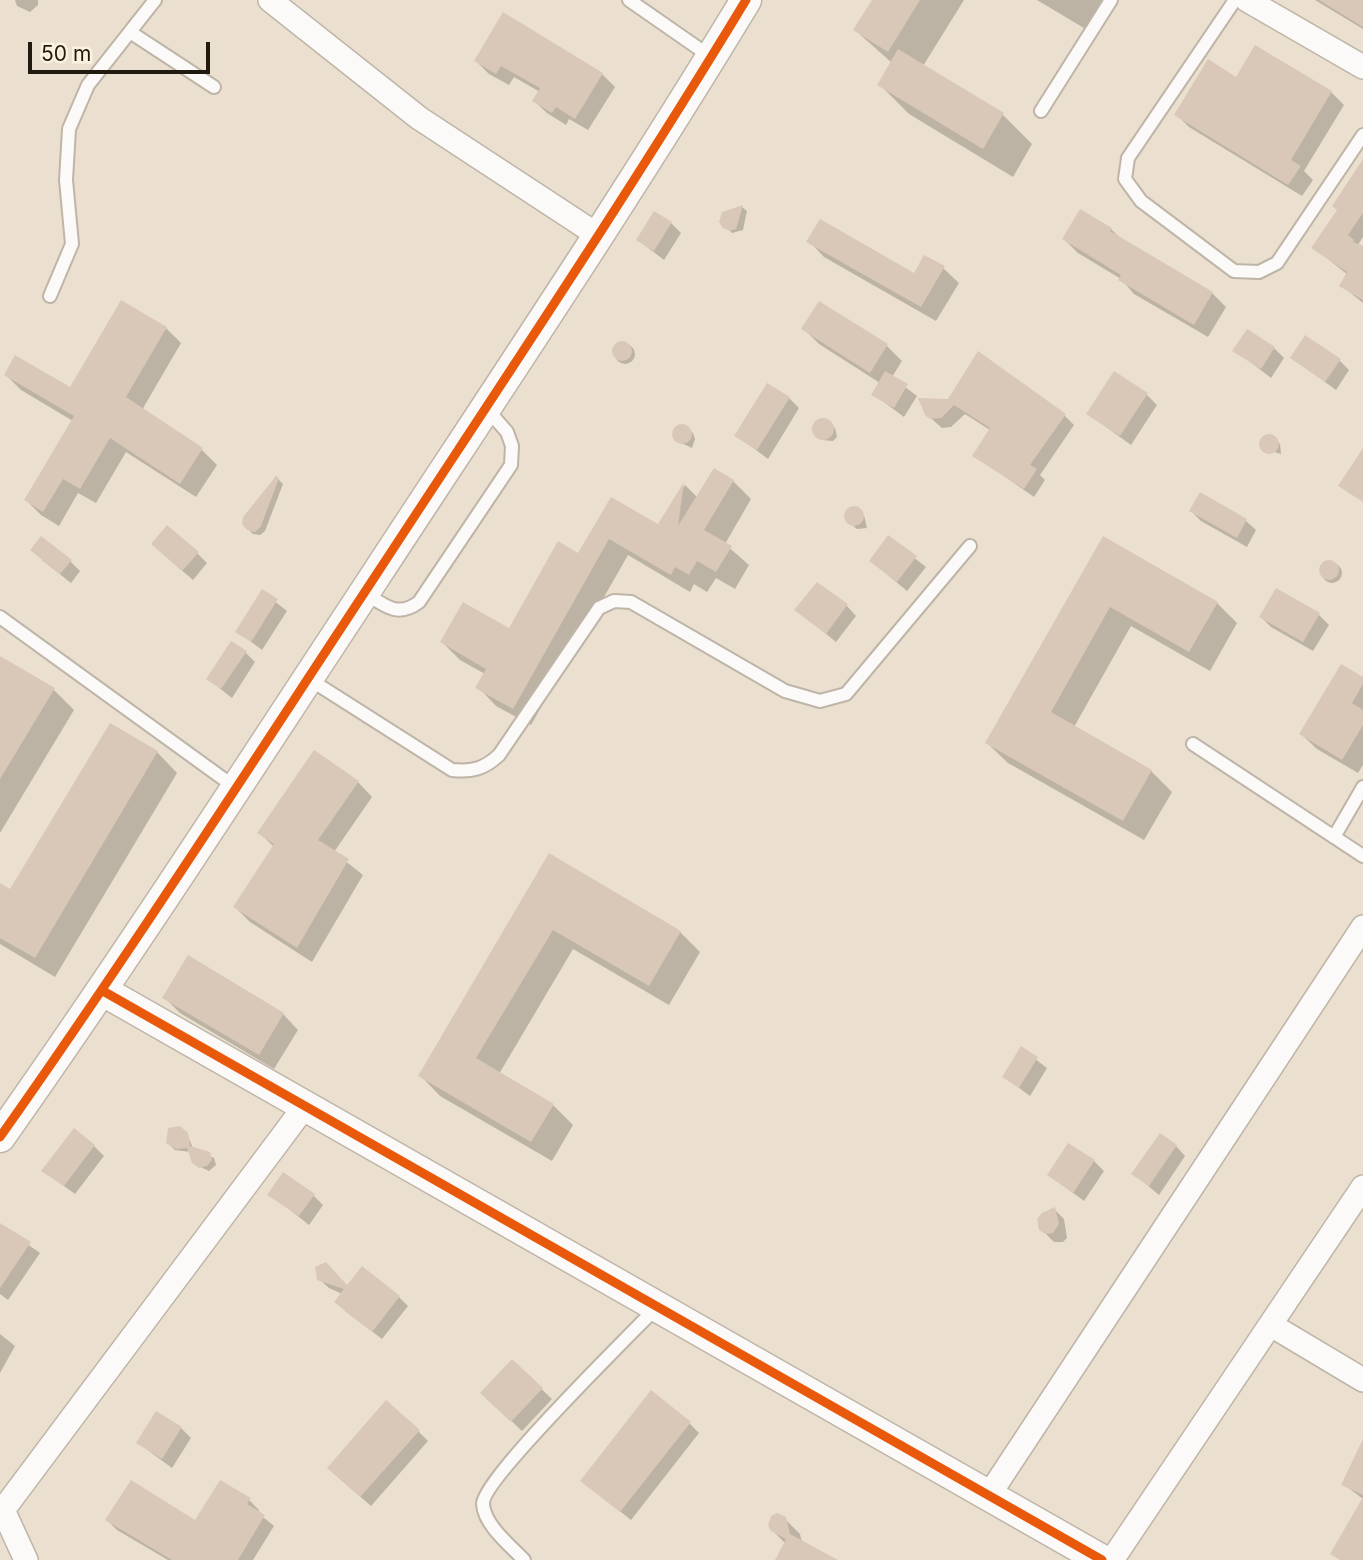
<!DOCTYPE html>
<html>
<head>
<meta charset="utf-8">
<style>
	body { margin:0 }
	#map { position:relative; width:1363px; height:1560px; overflow:hidden; background:#ebe0cf; font-family:Inter,sans-serif }
	canvas { display:block }
	.scale { position:absolute; left:28px; top:42px; width:182px; height:32px; box-sizing:border-box; border:4px solid #211b0f; border-top:0; padding-left:9px; font-size:21px; line-height:24px; white-space:nowrap; color:#211b0f; -webkit-text-stroke:5px #fdf1df; paint-order:stroke }
</style>
</head>
<body>
<div id="map">
<canvas width="1363" height="1560"></canvas>
<div class="scale">50 m</div>
</div>
<script>
const ctx = document.querySelector('canvas').getContext('2d');
ctx.lineJoin = 'round';
function fillPath(path, color) {
  ctx.fillStyle = color;
  ctx.fill(path, 'evenodd');
}
function stroke(path, color, width, dash) {
  ctx.strokeStyle = color;
  ctx.lineWidth = width;
  ctx.lineCap = dash ? 'butt' : 'round';
  ctx.setLineDash(dash || []);
  ctx.stroke(path);
}
fillPath(new Path2D(`
	M 15,0 L 38,0 L 38,5 L 30,12 L 17,6 Z
	M 874,0 L 964,0 L 923,66 L 1003,115 L 1032,144 L 1013,177 L 909,114 L 879,84 L 892,63 L 855,30 Z
	M 1037,0 L 1111,0 L 1094,34 Z
	M 1315,0 L 1363,0 L 1363,29 Z
	M 1256,47 L 1331,92 L 1344,105 L 1304,171 L 1313,180 L 1302,196 L 1189,127 L 1176,114 L 1237,79 Z
	M 476,61 L 602,74 L 615,87 L 588,130 L 569,119 L 566,125 L 547,113 L 534,101 L 540,92 L 514,77 L 509,85 L 489,74 Z
	M 1363,185 L 1363,237 L 1358,245 L 1363,250 L 1363,303 L 1342,286 L 1348,275 L 1314,248 Z
	M 742,207 L 747,211 L 743,230 L 732,233 L 722,224 Z
	M 1081,211 L 1111,229 L 1123,241 L 1212,293 L 1226,307 L 1208,337 L 1134,294 L 1121,279 L 1078,253 L 1064,239 Z
	M 671,223 L 681,233 L 664,260 L 638,240 Z
	M 809,241 L 915,276 L 943,268 L 959,283 L 936,321 L 824,257 Z
	M 820,303 L 887,346 L 902,361 L 892,377 L 917,396 L 904,417 L 873,394 L 880,383 L 819,344 L 804,329 Z
	M 166,328 L 181,343 L 142,410 L 202,450 L 217,465 L 196,497 L 126,452 L 96,503 L 78,493 L 59,526 L 41,515 L 26,500 L 73,421 L 21,390 L 6,375 L 71,390 Z
	M615 354a10 10 0 1 1 20 0a10 10 0 1 1-20 0Z
	M 1274,348 L 1284,358 L 1271,378 L 1235,350 Z
	M 1292,358 L 1339,360 L 1349,370 L 1336,390 Z
	M 1147,395 L 1157,405 L 1131,445 L 1088,414 Z
	M 789,398 L 799,408 L 768,459 L 736,435 Z
	M 920,399 L 1065,416 L 1074,425 L 1040,475 L 1045,480 L 1034,497 L 974,455 L 990,430 L 965,414 L 951,427 L 942,428 L 926,414 Z
	M 822,420 L 835,428 L 837,437 L 833,441 L 822,440 L 817,435 L 814,425 Z
	M 683,425 L 693,433 L 695,439 L 692,448 L 677,441 L 675,429 Z
	M 1270,436 L 1280,444 L 1281,454 L 1261,448 L 1263,437 Z
	M 278,479 L 283,484 L 265,531 L 260,535 L 253,534 L 248,529 Z
	M 733,481 L 751,499 L 725,544 L 749,565 L 735,589 L 716,578 L 707,592 L 694,584 L 690,592 L 628,555 L 531,725 L 496,706 L 478,687 L 485,674 L 460,660 L 442,642 L 509,630 L 579,555 L 612,499 L 659,527 L 685,485 L 697,497 Z
	M 1200,495 L 1246,521 L 1256,530 L 1247,547 L 1201,521 L 1191,511 Z
	M 851,508 L 864,515 L 867,528 L 857,529 L 847,521 L 846,511 Z
	M 888,537 L 926,567 L 907,591 L 871,561 Z
	M 1104,539 L 1217,603 L 1237,623 L 1210,671 L 1131,626 L 1074,727 L 1151,771 L 1172,792 L 1144,840 L 1008,763 L 987,743 Z
	M 197,553 L 207,563 L 193,580 L 163,554 Z
	M 42,560 L 70,561 L 80,571 L 71,583 Z
	M1322 573a10 10 0 1 1 20 0a10 10 0 1 1-20 0Z
	M 263,592 L 287,611 L 262,650 L 238,632 Z
	M 847,606 L 856,616 L 836,642 L 797,610 Z
	M 1319,615 L 1329,625 L 1313,651 L 1271,627 L 1261,617 Z
	M 245,652 L 255,662 L 232,698 L 208,679 Z
	M 0,658 L 53,689 L 74,710 L 0,833 Z
	M 1363,679 L 1363,765 L 1358,773 L 1317,749 L 1301,734 Z
	M 157,752 L 177,773 L 55,977 L 0,944 L 0,885 L 11,891 Z
	M 358,782 L 372,797 L 334,852 L 363,875 L 312,962 L 250,922 L 235,907 L 274,847 L 259,832 Z
	M 550,856 L 680,932 L 700,952 L 669,1005 L 573,949 L 499,1074 L 553,1105 L 573,1125 L 552,1161 L 440,1096 L 420,1075 Z
	M 164,997 L 283,1014 L 298,1030 L 274,1069 L 180,1013 Z
	M 1022,1049 L 1047,1068 L 1030,1096 L 1004,1077 Z
	M 187,1134 L 193,1148 L 214,1158 L 216,1165 L 209,1171 L 196,1165 L 191,1152 L 175,1150 L 170,1145 Z
	M 94,1146 L 104,1156 L 75,1194 L 43,1171 Z
	M 1176,1146 L 1185,1156 L 1159,1195 L 1134,1174 Z
	M 1094,1161 L 1104,1171 L 1084,1201 L 1049,1175 Z
	M 270,1194 L 313,1195 L 323,1205 L 309,1225 Z
	M 1054,1209 L 1064,1219 L 1067,1238 L 1063,1242 L 1054,1242 L 1043,1231 Z
	M 0,1225 L 40,1253 L 8,1300 L 0,1294 Z
	M 319,1279 L 399,1297 L 408,1306 L 382,1339 L 345,1311 L 342,1294 L 329,1288 Z
	M 0,1334 L 15,1346 L 0,1373 Z
	M 512,1361 L 552,1399 L 522,1431 L 482,1393 Z
	M 689,1423 L 699,1433 L 631,1520 L 582,1481 Z
	M 181,1428 L 191,1438 L 172,1468 L 138,1443 Z
	M 418,1431 L 428,1441 L 371,1506 L 339,1478 Z
	M 1363,1454 L 1363,1499 L 1343,1484 Z
	M 249,1500 L 259,1510 L 258,1513 L 274,1526 L 253,1560 L 168,1560 L 117,1530 L 107,1520 L 196,1523 Z
	M 785,1519 L 800,1534 L 802,1543 L 835,1560 L 777,1560 L 786,1544 L 772,1530 Z`), '#0003');
fillPath(new Path2D(`
	M 872,0 L 920,0 L 888,52 L 853,30 Z
	M 1319,0 L 1363,0 L 1363,27 Z
	M 503,12 L 603,73 L 575,119 L 556,107 L 552,113 L 532,101 L 540,88 L 501,66 L 496,74 L 474,61 Z
	M 1255,45 L 1332,91 L 1291,160 L 1301,166 L 1288,185 L 1174,115 L 1208,59 L 1236,77 Z
	M 898,49 L 1004,113 L 983,149 L 877,85 Z
	M 1363,159 L 1363,213 L 1348,235 L 1354,240 L 1353,242 L 1363,246 L 1363,300 L 1339,286 L 1347,272 L 1311,248 L 1337,210 L 1332,206 Z
	M 743,205 L 736,229 L 730,231 L 723,228 L 719,222 L 722,212 Z
	M 1080,209 L 1112,228 L 1110,231 L 1213,292 L 1194,325 L 1118,280 L 1121,275 L 1062,239 Z
	M 654,211 L 672,222 L 654,251 L 636,240 Z
	M 820,219 L 914,273 L 924,255 L 945,266 L 921,307 L 806,242 Z
	M 121,300 L 167,327 L 126,397 L 203,448 L 180,484 L 110,438 L 80,489 L 63,479 L 43,512 L 24,500 L 74,416 L 4,375 L 15,355 L 70,387 Z
	M 819,301 L 888,344 L 870,373 L 801,329 Z
	M 1247,329 L 1275,347 L 1261,369 L 1232,351 Z
	M 1305,335 L 1341,359 L 1325,382 L 1290,358 Z
	M612 351a10 10 0 1 1 20 0a10 10 0 1 1-20 0Z
	M 978,351 L 1066,414 L 1030,465 L 1037,469 L 1024,489 L 972,456 L 990,428 L 954,405 L 941,418 L 930,419 L 925,415 L 918,398 L 948,399 Z
	M 885,371 L 908,384 L 894,408 L 871,395 Z
	M 1114,371 L 1148,393 L 1120,436 L 1086,414 Z
	M 767,383 L 790,397 L 757,450 L 734,436 Z
	M812 429a11 11 0 1 1 22 0a11 11 0 1 1-22 0Z
	M672 434a10 10 0 1 1 20 0a10 10 0 1 1-20 0Z
	M1259 444a10 10 0 1 1 20 0a10 10 0 1 1-20 0Z
	M 1363,448 L 1363,502 L 1338,486 Z
	M 714,468 L 734,480 L 704,530 L 732,546 L 716,572 L 697,561 L 689,575 L 675,567 L 671,575 L 609,539 L 513,709 L 475,688 L 486,669 L 440,642 L 463,602 L 509,628 L 558,541 L 578,553 L 611,497 L 658,524 L 684,482 L 678,526 Z
	M 276,476 L 279,478 L 261,526 L 255,532 L 247,530 L 242,524 L 243,517 Z
	M 1200,492 L 1247,519 L 1237,538 L 1189,511 Z
	M844 516a10 10 0 1 1 20 0a10 10 0 1 1-20 0Z
	M 167,525 L 199,552 L 182,571 L 151,544 Z
	M 888,535 L 917,556 L 897,582 L 869,561 Z
	M 41,536 L 72,560 L 60,574 L 30,550 Z
	M 1103,536 L 1218,602 L 1189,652 L 1110,607 L 1051,712 L 1152,770 L 1123,821 L 985,743 Z
	M1319 570a10 10 0 1 1 20 0a10 10 0 1 1-20 0Z
	M 817,582 L 848,604 L 826,634 L 794,610 Z
	M 1276,588 L 1320,613 L 1303,642 L 1259,617 Z
	M 262,589 L 278,599 L 251,642 L 235,632 Z
	M 231,641 L 247,651 L 221,689 L 206,679 Z
	M 0,656 L 55,688 L 0,779 Z
	M 1341,664 L 1363,677 L 1363,684 L 1352,703 L 1363,710 L 1363,725 L 1342,760 L 1299,734 Z
	M 110,723 L 158,751 L 35,958 L 0,938 L 0,883 L 10,889 Z
	M 314,750 L 359,781 L 318,840 L 349,859 L 297,948 L 233,907 L 274,844 L 257,833 Z
	M 549,853 L 681,931 L 649,986 L 553,930 L 476,1058 L 554,1104 L 531,1142 L 418,1076 Z
	M 188,955 L 284,1013 L 259,1055 L 162,998 Z
	M 1021,1046 L 1038,1057 L 1019,1088 L 1002,1077 Z
	M 180,1126 L 188,1133 L 190,1146 L 210,1152 L 212,1160 L 207,1166 L 199,1168 L 192,1163 L 187,1148 L 176,1149 L 166,1143 L 168,1128 Z
	M 74,1128 L 95,1145 L 64,1186 L 41,1171 Z
	M 1160,1133 L 1177,1145 L 1149,1186 L 1131,1174 Z
	M 1068,1143 L 1095,1160 L 1073,1193 L 1047,1175 Z
	M 283,1172 L 315,1194 L 299,1216 L 267,1195 Z
	M 1055,1207 L 1059,1224 L 1053,1233 L 1045,1234 L 1039,1230 L 1037,1219 L 1042,1213 Z
	M 0,1223 L 31,1242 L 0,1288 Z
	M 326,1262 L 347,1285 L 362,1266 L 400,1296 L 372,1332 L 334,1302 L 344,1289 L 317,1280 L 315,1267 Z
	M 512,1359 L 543,1388 L 511,1422 L 480,1393 Z
	M 651,1390 L 691,1422 L 620,1512 L 580,1481 Z
	M 386,1400 L 420,1430 L 360,1497 L 327,1468 Z
	M 156,1411 L 182,1427 L 162,1459 L 136,1443 Z
	M 1363,1439 L 1363,1495 L 1341,1485 Z
	M 131,1480 L 195,1520 L 220,1480 L 251,1498 L 247,1504 L 265,1515 L 238,1560 L 172,1560 L 105,1520 Z
	M 1363,1497 L 1363,1560 L 1340,1560 L 1330,1554 Z
	M 777,1513 L 786,1517 L 790,1534 L 838,1560 L 775,1560 L 786,1539 L 771,1531 L 768,1525 L 771,1516 Z`), '#d9c7b8');
const service = new Path2D(`
	M 629,0 L 711,57
	M 1235,0 L 1128,158 L 1125,179 L 1141,201 L 1234,271 L 1259,272 L 1277,263 L 1363,135
	M 130,32 L 214,87
	M 1041,111 L 1111,0
	M 50,296 L 72,244 L 66,180 L 69,129 L 88,85 L 155,0
	M 365,593 C 385,606 398,618 419,602 L 511,465 L 512,446 L 507,432 L 486,408
	M 0,617 L 236,788
	M 309,679 L 452,770 C 472,772 484,769 499,755 L 599,608 L 614,601 L 631,602 L 785,691 L 820,701 L 846,694 L 970,546
	M 1193,744 L 1363,856
	M 1334,837 L 1363,787
	M 524,1560 C 511,1546 484,1525 483,1504 C 482,1480 631,1334 657,1307`);
const minor = new Path2D(`
	M 270,0 L 419,118 L 599,236
	M 1247,0 L 1363,67
	M 1271,1325 L 1363,1380
	M 989,1495 L 1363,927
	M 26,1560 L 3,1510 L 305,1106
	M 1112,1560 L 1363,1187`);
const tertiary = new Path2D(`
	M 103,991 L 1102,1560
	M 0,1137 C 130,953 252,763 376,575 C 501,384 628,195 746,0`);
stroke(service, '#beb5a8', 16);
stroke(minor, '#beb5a8', 26);
stroke(tertiary, '#beb5a8', 33);
stroke(service, '#fcfaf8', 12);
stroke(minor, '#fcfaf8', 23);
stroke(tertiary, '#fcfaf8', 30);
stroke(new Path2D(`
	M 103,991 L 1102,1560
	M 0,1137 C 130,953 252,763 376,575 C 501,384 628,195 746,0`), '#e8590c', 9);
</script>
</body>
</html>
